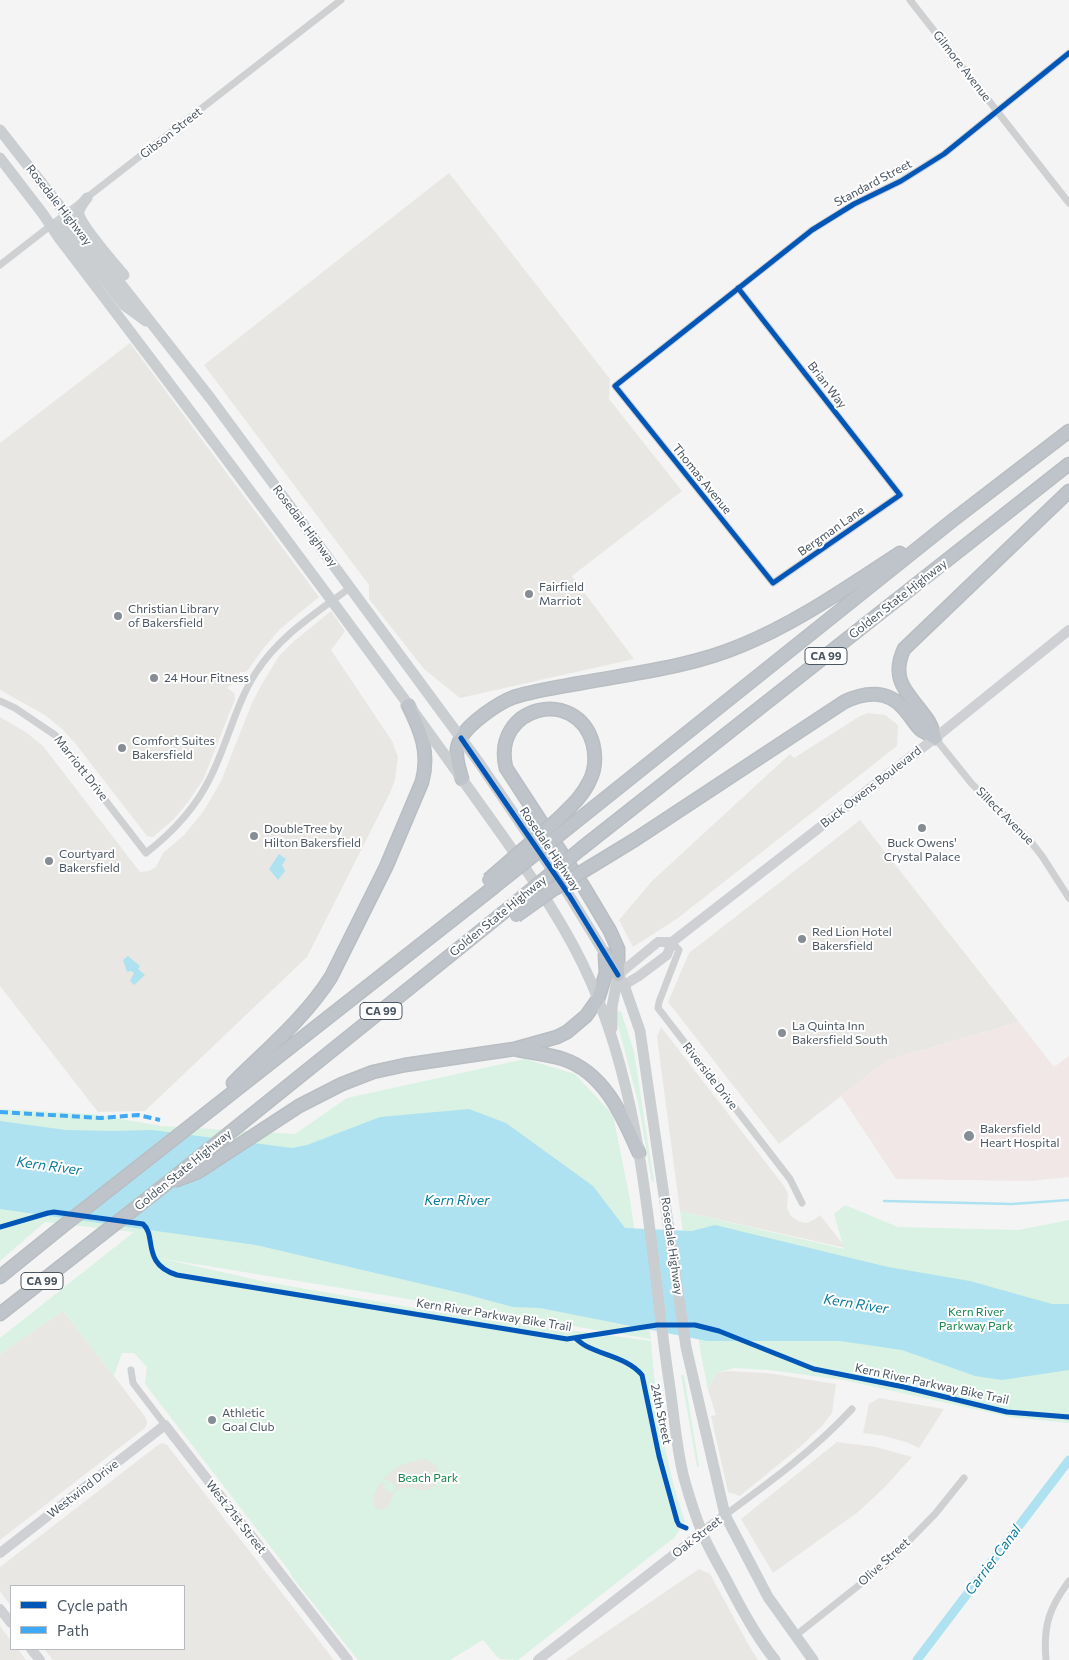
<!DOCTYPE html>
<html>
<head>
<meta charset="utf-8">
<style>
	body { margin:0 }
	#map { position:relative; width:1069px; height:1660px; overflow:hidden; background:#f4f4f4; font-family:Commissioner,sans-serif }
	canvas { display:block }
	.legend { position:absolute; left:10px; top:1585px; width:175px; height:65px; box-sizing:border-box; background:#fff; border:1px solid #b7bbc0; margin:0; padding:6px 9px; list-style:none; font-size:15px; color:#4a5661 }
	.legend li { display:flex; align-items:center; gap:10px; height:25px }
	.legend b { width:25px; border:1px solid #b7bbc0 }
</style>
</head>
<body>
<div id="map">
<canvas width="1069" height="1660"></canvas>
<ul class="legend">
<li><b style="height:6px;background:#0057b8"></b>Cycle path</li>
<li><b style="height:6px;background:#3fa9f5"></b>Path</li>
</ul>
</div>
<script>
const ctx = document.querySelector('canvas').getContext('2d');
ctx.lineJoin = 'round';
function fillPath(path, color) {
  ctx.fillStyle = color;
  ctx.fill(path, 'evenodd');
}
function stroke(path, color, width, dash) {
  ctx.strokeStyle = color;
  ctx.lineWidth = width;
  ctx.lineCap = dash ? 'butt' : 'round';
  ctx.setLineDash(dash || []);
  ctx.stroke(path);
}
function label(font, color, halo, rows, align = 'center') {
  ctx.font = font + ' Commissioner,sans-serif';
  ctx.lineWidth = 4;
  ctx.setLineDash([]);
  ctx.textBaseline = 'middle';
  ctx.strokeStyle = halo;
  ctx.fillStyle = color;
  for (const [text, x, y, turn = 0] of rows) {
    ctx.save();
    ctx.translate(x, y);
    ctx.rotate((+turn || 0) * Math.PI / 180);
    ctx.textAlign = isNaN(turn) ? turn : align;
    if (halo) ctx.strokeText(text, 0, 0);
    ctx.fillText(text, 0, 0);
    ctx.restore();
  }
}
fillPath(new Path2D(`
	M 449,173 L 610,379 L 609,399 L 682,491 L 572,576 L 634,659 L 460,698 L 424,669 L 369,599 L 369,585 L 204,365 Z
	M 130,343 L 319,597 L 280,629 L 263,649 L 248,670 L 245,672 L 240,672 L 235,682 L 227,688 L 234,693 L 235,699 L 203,780 L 188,802 L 173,820 L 153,837 L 147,836 L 75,743 L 62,729 L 45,715 L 0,690 L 0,443 Z
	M 331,611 L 345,631 L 331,650 L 392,741 L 398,757 L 395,780 L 390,793 L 307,957 L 145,1111 L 98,1112 L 0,986 L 0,717 L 27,733 L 43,746 L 140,872 L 149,871 L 156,867 L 163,853 L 184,835 L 203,812 L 213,795 L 221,781 L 252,703 L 263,682 L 279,656 L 293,642 Z
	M 868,713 L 885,715 L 898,725 L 897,746 L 678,918 L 633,947 L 619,920 L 652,881 L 790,754 L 794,758 L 860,716 Z
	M 860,820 L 1019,1022 L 888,1060 L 779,1144 L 668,1002 L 689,953 Z
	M 661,1027 L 784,1186 L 788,1194 L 787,1208 L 791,1216 L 798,1221 L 806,1223 L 814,1220 L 820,1215 L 846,1248 L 680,1211 L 657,1037 Z
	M 63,1311 L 114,1376 L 146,1418 L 147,1423 L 145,1428 L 0,1540 L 0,1354 Z
	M 726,1371 L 767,1373 L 836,1384 L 832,1413 L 822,1426 L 800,1447 L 740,1496 L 728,1492 L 711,1416 L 716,1415 L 708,1390 L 716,1373 Z
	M 879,1398 L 944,1409 L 919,1448 L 906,1442 L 884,1436 L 863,1433 L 869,1404 Z
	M 837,1442 L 876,1447 L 912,1457 L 884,1488 L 858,1512 L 773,1573 L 741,1519 Z
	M 162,1443 L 167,1445 L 334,1660 L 53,1660 L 44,1649 L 184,1649 L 184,1586 L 11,1586 L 11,1606 L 0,1591 L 0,1567 L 158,1445 Z
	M 699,1569 L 710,1574 L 747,1642 L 758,1660 L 565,1660 Z
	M 0,1626 L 11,1641 L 11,1649 L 18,1649 L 26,1660 L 0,1660 Z`), '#e8e7e3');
fillPath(new Path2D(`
	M 1019,1022 L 1054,1067 L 1069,1056 L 1069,1177 L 1031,1181 L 896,1179 L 841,1096 L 888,1060 Z`), '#f1e7e6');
fillPath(new Path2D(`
	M 621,1011 L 634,1052 L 654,1182 L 652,1182 L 638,1102 L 618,1025 L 617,1012 Z
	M 525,1059 L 575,1074 L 613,1115 L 630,1200 L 651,1339 L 159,1258 L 266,1282 L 438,1312 L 651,1341 C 656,1405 664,1460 685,1521 L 675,1537 L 518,1660 L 499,1659 L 483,1640 L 450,1660 L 358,1660 L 292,1577 L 290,1572 L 145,1384 L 147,1367 L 134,1353 L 122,1353 L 114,1376 L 63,1311 L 0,1354 L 0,1338 L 134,1232 L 45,1222 L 0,1261 L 0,1109 L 91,1114 L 162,1126 L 295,1134 L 347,1098 Z
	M 845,1205 L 898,1227 L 1018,1230 L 1069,1220 L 1069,1423 L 1010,1417 L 843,1380 L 769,1370 L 734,1368 L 716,1373 L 708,1390 L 701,1355 L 680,1211 L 844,1249 L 834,1214 Z
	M 681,1375 L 684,1375 L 699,1466 L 697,1467 Z`), '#d9f2e3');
fillPath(new Path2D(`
	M 421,1459 C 439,1459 447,1481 430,1489 C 423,1492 417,1488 410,1487 C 404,1487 400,1490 394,1490 L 395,1486 L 390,1481 L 384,1480 L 384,1478 L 399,1466 Z
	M 383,1482 L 385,1484 L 383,1487 L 389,1492 L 393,1491 L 394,1494 L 389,1506 L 383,1510 L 376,1508 C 370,1499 375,1491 380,1483 Z`), '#e7e6e1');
fillPath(new Path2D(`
	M 279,854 L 286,859 L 282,865 L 285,871 L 278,880 L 269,869 Z
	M 128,956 L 140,966 L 138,969 L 145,975 L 134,985 L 130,981 L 134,973 L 131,971 L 127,972 L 123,960 Z
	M 469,1109 L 506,1123 L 593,1186 L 625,1228 L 692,1231 L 715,1225 L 888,1267 L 970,1281 L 1052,1304 L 1069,1304 L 1069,1370 L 1002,1380 L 975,1376 L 902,1350 L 840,1341 L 707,1341 L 540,1308 L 513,1307 L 465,1294 L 256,1245 L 0,1209 L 0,1121 L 66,1130 L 113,1131 L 152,1130 L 292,1148 L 307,1145 L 380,1117 Z`), '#aee2f0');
stroke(new Path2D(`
	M 884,1201 L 1012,1204 L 1069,1200`), '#aee2f0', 2.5);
stroke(new Path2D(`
	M 917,1660 L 1069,1460`), '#aee2f0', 9);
const highway = new Path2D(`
	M 935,738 C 933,731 931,724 927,719 C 910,694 889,682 904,649 L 1069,491
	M 462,779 C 458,765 453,751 461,738 C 469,723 498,703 514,697 C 536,690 559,687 581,683 C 634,673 690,667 740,646 C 797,623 849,586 900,553
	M 557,820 C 569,808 582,797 589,782 C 595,771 596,757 593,744 C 577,685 491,706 506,768 L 585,889 L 610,931 L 618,949 L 618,975
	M 568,828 L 953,520 L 1069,431
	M 582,848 L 1069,464
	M 595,864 L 636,839 L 844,702 C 864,692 888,689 904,709 C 910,715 915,725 921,730 C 926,733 931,735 935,738
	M 514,1049 C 530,1053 548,1054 563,1059 C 605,1073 623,1117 639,1153
	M 233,1083 C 267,1049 305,1018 331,977 L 386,867 L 422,782 C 430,753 421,731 408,705
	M 177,1180 L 198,1172 L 299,1106 L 342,1084 L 373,1072 L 405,1065 L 514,1049 L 557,1037 L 567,1032 L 586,1016 L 598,999 L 606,973 L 605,954
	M 0,1277 L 63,1226 L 494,887
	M 0,1314 L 166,1184 L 509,908`);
stroke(highway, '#b9bec3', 15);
stroke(new Path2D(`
	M 910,0 L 1069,203
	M 0,265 L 341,0
	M 738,288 L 900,495 L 773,583 L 615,386 L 812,230 L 854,204 L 901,181 L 944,154 L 1069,53
	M 0,701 L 15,708 L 55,735 L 146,853 C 173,832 195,809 210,778 C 227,745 235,706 255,674 C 279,636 316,613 351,587
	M 935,738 L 972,784 L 1027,837 L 1042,856 L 1069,898
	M 672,942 L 679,950 L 659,1002 L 658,1008 L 790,1179 L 802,1203
	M 131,1370 L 133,1383 L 165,1425
	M 725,1515 C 770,1482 814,1450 852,1409
	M 795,1636 L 887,1563 L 935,1514 L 964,1478
	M 1046,1660 C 1043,1626 1049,1608 1069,1581`), '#ced0d2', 7);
stroke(new Path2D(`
	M 618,975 L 658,942 L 672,942
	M 624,985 L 639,976 L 667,955 L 672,942 L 935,738 L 1069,630
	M 0,1553 L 165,1425 L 348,1660
	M 0,1609 L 11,1623
	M 31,1649 L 40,1660
	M 538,1660 L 725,1515`), '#ced0d4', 10);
stroke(new Path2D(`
	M 0,130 L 211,399 L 480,764 L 569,895 L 624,985 L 640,1031 L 686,1347 L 725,1515 L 768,1597 L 813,1660
	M 0,158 L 43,214 L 59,238 C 175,390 289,542 402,696 C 436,742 469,789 502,835 C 535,882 568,929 591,982 C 646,1108 649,1248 669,1381 C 674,1413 676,1447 684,1478 C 689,1496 695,1515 702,1532 C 709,1550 720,1567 728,1583 C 742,1610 756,1636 775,1660
	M 87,198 C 83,203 78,208 79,215 C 84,229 113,262 124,275
	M 51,226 L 58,226 L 67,231 L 124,305 L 146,321
	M 612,1028 L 612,1007 L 618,975`), '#caced1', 11);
stroke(highway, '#bec4c9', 12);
const highwayBridge = new Path2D(`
	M 488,880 L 557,820
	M 494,887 L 568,828
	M 509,908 L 582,848
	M 516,916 L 554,889 L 595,864`);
stroke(highwayBridge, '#b9bec3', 15, []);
stroke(highwayBridge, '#bec4c9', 12);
stroke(new Path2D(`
	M 0,1112 L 100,1118 L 138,1115 L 160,1120`), '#3fa9f5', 4, [8, 4]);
stroke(new Path2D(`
	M 738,288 L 900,495 L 773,583 L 615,386 L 812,230 L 854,204 L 901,181 L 944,154 L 1069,53
	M 461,738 L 569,895 L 618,975
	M 0,1227 L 48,1213 L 54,1212 L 143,1224 C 157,1236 141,1264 177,1275 L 567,1339 L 657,1325 L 695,1325 L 719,1331 L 814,1369 L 904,1387 L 1007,1412 L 1069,1417
	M 575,1338 C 579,1341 583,1345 588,1347 C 606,1356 629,1359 642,1375 L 659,1456 L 677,1521 L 679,1525 L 686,1528`), '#0057b8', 5);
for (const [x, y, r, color] of [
	[529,594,5,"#868d94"],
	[118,616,5,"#868d94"],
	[154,678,5,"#868d94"],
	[122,748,5,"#868d94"],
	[922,828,5,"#868d94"],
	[254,836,5,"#868d94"],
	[49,861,5,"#868d94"],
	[802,939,5,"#868d94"],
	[782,1033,5,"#868d94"],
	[969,1136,6,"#868d94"],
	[212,1420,5,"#868d94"]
]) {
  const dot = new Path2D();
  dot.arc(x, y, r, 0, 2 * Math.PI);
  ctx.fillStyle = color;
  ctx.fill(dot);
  stroke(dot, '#fff', 2);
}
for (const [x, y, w] of [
	[826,656,42],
	[381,1011,42],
	[42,1281,42]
]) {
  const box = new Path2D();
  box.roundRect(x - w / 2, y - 8.5, w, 17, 4);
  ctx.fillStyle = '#fff';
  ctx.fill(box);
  stroke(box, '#4a5661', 1);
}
label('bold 11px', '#4a5661', null, [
	["CA 99",826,656],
	["CA 99",381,1011],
	["CA 99",42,1281]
]);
label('12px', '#4a5661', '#fff', [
	["Gilmore Avenue",962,66,52],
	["Gibson Street",171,133,-38],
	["Standard Street",873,183,-28],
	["Rosedale Highway",59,205,52],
	["Brian Way",827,385,52],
	["Thomas Avenue",702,479,51],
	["Rosedale Highway",305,526,53],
	["Bergman Lane",831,531,-35],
	["Golden State Highway",898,599,-38],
	["Marriott Drive",81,768,52],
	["Buck Owens Boulevard",871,787,-38],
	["Sillect Avenue",1005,816,45],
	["Rosedale Highway",550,849,56],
	["Golden State Highway",498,916,-39],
	["Riverside Drive",710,1076,52],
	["Golden State Highway",183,1170,-39],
	["Rosedale Highway",672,1246,82],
	["Kern River Parkway Bike Trail",494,1315,9],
	["Kern River Parkway Bike Trail",932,1384,12],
	["24th Street",661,1414,78],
	["Westwind Drive",83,1489,-38],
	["West 21st Street",236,1517,52],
	["Oak Street",697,1537,-38],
	["Olive Street",884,1562,-42]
]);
label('12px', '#4a5661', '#fff', [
	["Fairfield",539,587],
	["Marriot",539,601],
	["Christian Library",128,609],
	["of Bakersfield",128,623],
	["24 Hour Fitness",164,678],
	["Comfort Suites",132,741],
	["Bakersfield",132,755],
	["DoubleTree by",264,829],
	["Hilton Bakersfield",264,843],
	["Buck Owens'",922,843,"center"],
	["Crystal Palace",922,857,"center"],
	["Courtyard",59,854],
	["Bakersfield",59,868],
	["Red Lion Hotel",812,932],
	["Bakersfield",812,946],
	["La Quinta Inn",792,1026],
	["Bakersfield South",792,1040],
	["Bakersfield",980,1129],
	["Heart Hospital",980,1143],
	["Athletic",222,1413],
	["Goal Club",222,1427]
], 'left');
label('12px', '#17864f', '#fff', [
	["Kern River",976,1312],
	["Parkway Park",976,1326],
	["Beach Park",428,1478]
]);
label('italic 14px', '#0c7c9b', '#fff', [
	["Kern River",49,1166,8],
	["Kern River",457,1200],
	["Kern River",856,1304,9],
	["Carrier Canal",993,1560,-53]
]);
</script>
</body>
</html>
